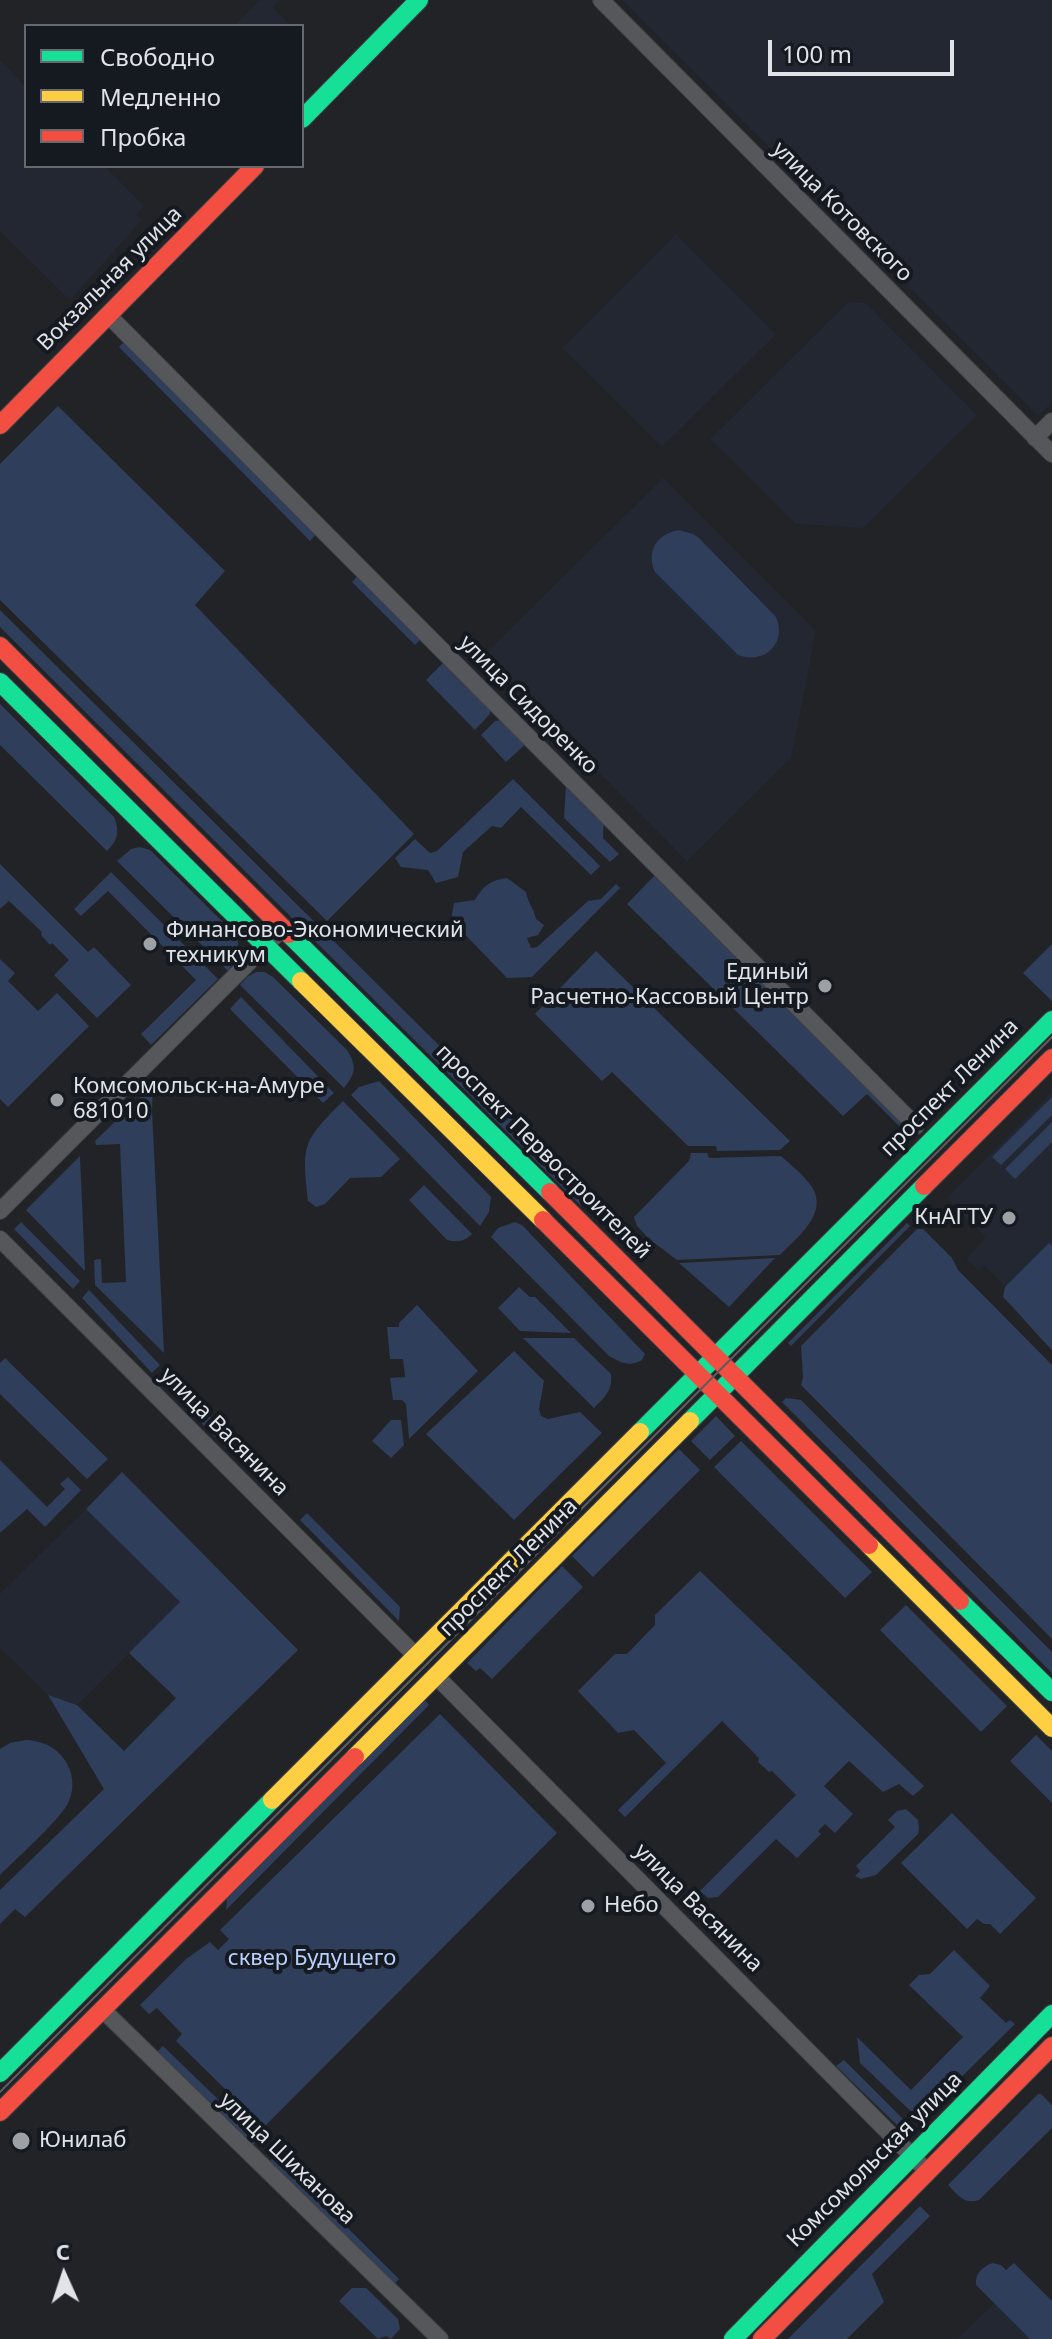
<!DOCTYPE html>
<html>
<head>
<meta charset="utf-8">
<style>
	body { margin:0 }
	#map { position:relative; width:1052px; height:2339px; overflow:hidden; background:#212327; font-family:"Noto Sans",sans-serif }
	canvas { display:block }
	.legend { position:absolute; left:24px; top:24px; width:280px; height:144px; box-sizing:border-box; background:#151920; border:2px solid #666a70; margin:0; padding:10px 14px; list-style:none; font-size:24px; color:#e0e3e8 }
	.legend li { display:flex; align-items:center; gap:16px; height:40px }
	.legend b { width:40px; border:2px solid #666a70 }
	.north { position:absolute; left:24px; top:2235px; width:80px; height:80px; -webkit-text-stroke:6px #151920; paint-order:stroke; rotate:357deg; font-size:22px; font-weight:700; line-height:32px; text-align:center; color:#e0e3e8 }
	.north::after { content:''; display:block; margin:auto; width:28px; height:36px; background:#e0e3e8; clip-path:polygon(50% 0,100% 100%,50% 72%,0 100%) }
	.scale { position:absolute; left:768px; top:40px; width:186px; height:36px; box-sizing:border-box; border:4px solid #e0e3e8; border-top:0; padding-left:10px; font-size:24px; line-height:28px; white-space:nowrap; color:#e0e3e8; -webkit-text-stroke:6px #151920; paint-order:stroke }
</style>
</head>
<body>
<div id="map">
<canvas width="1052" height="2339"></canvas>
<ul class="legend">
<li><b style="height:10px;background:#16e098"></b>Свободно</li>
<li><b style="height:10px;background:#ffcf43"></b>Медленно</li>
<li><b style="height:10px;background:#f24e42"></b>Пробка</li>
</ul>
<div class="north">С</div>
<div class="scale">100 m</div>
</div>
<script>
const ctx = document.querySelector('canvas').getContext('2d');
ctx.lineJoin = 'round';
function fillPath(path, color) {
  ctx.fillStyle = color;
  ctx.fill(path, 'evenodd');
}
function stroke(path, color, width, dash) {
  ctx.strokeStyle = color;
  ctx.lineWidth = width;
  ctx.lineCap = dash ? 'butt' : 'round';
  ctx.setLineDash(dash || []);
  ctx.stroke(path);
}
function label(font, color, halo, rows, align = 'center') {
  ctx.font = font + ' "Noto Sans",sans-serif';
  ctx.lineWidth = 8;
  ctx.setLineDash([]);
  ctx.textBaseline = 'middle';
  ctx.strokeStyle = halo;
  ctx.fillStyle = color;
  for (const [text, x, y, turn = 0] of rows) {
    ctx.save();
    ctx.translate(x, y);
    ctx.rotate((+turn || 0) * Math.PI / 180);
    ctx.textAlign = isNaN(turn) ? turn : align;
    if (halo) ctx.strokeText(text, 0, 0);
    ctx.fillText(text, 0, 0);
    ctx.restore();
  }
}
fillPath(new Path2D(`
	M 260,0 L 279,0 L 273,7 L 291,26 L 234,26 Z
	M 622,0 L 1052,0 L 1052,402 L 1038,416 Z
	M 0,60 L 26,87 L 26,166 L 105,166 L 144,206 L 136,215 L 142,220 L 70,300 L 0,231 Z
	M 676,234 L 776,334 L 662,447 L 562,348 Z
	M 848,302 L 866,303 L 977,415 L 863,528 L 796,524 L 710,439 Z
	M 663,478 L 816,631 L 791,758 L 687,861 L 483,656 Z
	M 1052,1092 L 1052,1335 L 984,1265 L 978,1270 L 966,1259 L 986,1237 L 947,1198 Z
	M 86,1509 L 180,1602 L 77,1705 L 48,1695 L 0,1648 L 0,1594 Z
	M 995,2303 L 1030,2339 L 957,2339 Z`), '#222732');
fillPath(new Path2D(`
	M 127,339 L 318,532 L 310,541 L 119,347 Z
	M 58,406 L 225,571 L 195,605 L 414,834 L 327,921 L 0,600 L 0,464 Z
	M 679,530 L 693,534 L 699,538 L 776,617 C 787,643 765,665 738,655 L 655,572 C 646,552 656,534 679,530 Z
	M 360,573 L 423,637 L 415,645 L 352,582 Z
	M 0,610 L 590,1195 L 581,1206 L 0,627 Z
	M 445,661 L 490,705 L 490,714 L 475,730 L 426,680 Z
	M 0,704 L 114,817 C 120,832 118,840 107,851 L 0,745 Z
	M 504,720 L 528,742 L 506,762 L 481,735 L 495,721 Z
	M 513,779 L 600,866 L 591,875 L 521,807 L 501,828 L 492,826 L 463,852 L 458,877 L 436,883 L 428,870 L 401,867 L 395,858 L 415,839 L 430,853 L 437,851 Z
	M 566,785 L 604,818 L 603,838 L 619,854 L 610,862 L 564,818 Z
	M 140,847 L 150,850 L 238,937 L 238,957 L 228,971 L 117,861 L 131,849 Z
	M 0,864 L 88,952 L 94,947 L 131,985 L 97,1018 L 54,975 L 69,960 L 52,943 L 50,945 L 41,935 L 42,932 L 9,901 L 0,909 Z
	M 111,872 L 218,979 L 151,1045 L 141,1034 L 196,980 L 108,891 L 81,916 L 74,909 Z
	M 656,874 L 905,1125 L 902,1129 L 867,1094 L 843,1116 L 627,904 Z
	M 507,878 L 526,892 C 528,903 534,909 536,919 L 544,925 L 538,935 L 527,938 L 531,948 L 537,947 L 588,901 L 601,899 L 616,884 L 620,888 L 532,977 L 507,978 L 451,920 L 454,903 L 475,900 C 484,885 491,880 507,878 Z
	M 1052,944 L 1052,1001 L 1023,973 Z
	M 596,951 L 790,1141 L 780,1150 L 717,1151 L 716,1146 L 688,1146 L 612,1072 L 602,1081 L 535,1014 Z
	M 0,959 L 15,973 L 8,981 L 38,1011 L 57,993 L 89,1026 L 8,1107 L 0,1099 Z
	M 256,972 L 265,972 L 273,977 L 347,1050 C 357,1066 356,1073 344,1088 L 240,985 L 247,977 Z
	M 241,997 L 334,1093 L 323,1103 L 230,1009 Z
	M 379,1081 L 491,1197 L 489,1212 L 480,1226 L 351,1095 L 359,1087 Z
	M 153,1085 L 152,1111 L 164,1353 L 95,1285 L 94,1260 L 101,1259 L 102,1283 L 126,1282 L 120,1144 L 96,1145 L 95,1141 Z
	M 1052,1097 L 1052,1115 L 1001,1165 L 992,1157 Z
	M 343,1101 L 400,1159 L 381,1177 L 350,1178 L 325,1204 L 316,1207 L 308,1201 C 302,1144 302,1142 343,1101 Z
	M 1052,1122 L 1052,1142 L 1015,1179 L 1005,1169 Z
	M 691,1153 L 707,1153 L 709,1158 L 781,1156 C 791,1165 805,1176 812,1187 C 829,1214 796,1238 780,1255 L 677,1260 L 649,1239 L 637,1226 L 634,1217 L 689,1161 Z
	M 80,1156 L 85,1271 L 26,1210 Z
	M 424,1185 L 472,1234 C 465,1241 457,1243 447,1240 L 409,1200 Z
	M 21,1222 L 80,1281 L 73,1289 L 14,1229 Z
	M 515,1222 L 522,1225 L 645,1354 L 642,1360 C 630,1367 621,1363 609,1356 L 491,1237 L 498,1228 Z
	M 907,1223 L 910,1226 L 791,1346 L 788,1343 Z
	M 917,1229 L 923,1229 L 952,1258 L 958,1270 L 1052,1365 L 1052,1639 L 801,1385 L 803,1377 L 801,1346 Z
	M 1049,1243 L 1052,1246 L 1052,1350 C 1035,1333 1021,1315 1003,1297 L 1005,1287 Z
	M 775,1258 L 729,1307 L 679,1263 Z
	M 519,1287 L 530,1297 L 535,1297 L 571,1333 L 520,1331 L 498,1308 Z
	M 89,1290 L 160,1365 L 152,1373 L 82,1298 Z
	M 417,1305 L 478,1371 L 409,1439 L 406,1404 L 402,1400 L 393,1400 L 390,1378 L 405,1377 L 403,1359 L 390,1359 L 387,1327 L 399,1327 L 399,1323 Z
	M 523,1338 L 574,1338 L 611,1374 C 613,1390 605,1397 594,1408 Z
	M 514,1351 L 544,1381 L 539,1409 L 541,1416 L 548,1419 L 580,1412 L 602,1433 L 514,1520 L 426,1434 Z
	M 5,1358 L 108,1459 L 87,1479 L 0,1394 L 0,1363 Z
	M 171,1377 L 241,1448 L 233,1455 L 163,1384 Z
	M 786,1398 L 801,1400 L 1052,1652 L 1052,1673 L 782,1402 Z
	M 716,1416 L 735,1436 L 710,1460 L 691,1441 Z
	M 391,1420 L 401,1420 L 404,1445 L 391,1458 L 372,1441 Z
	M 741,1441 L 872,1572 L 845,1598 L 714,1467 Z
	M 679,1449 L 700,1470 L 593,1577 L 572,1556 Z
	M 0,1460 L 47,1507 L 65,1489 L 60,1484 L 68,1477 L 81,1490 L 45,1527 L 27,1509 L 0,1533 Z
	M 122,1472 L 298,1650 L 25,1917 L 15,1909 L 0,1924 L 0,1890 L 104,1789 L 48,1695 L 77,1705 L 124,1751 L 176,1698 L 129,1653 L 180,1602 L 86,1509 Z
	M 307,1513 L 400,1607 L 399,1621 L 300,1520 Z
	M 562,1566 L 583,1587 L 492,1679 L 480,1668 L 476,1671 L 467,1663 Z
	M 700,1571 L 924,1786 L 913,1796 L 899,1784 L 883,1792 L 849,1761 L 824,1786 L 853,1814 L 835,1833 L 825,1824 L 818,1831 L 821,1834 L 797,1858 L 776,1839 L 718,1897 L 708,1898 L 700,1891 L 796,1795 L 772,1771 L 769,1772 L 758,1762 L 759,1758 L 722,1721 L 625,1817 L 618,1810 L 666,1763 L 634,1730 L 618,1733 L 578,1691 L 615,1654 L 627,1654 L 655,1625 L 655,1615 Z
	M 906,1605 L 1007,1706 L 981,1732 L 880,1630 Z
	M 424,1699 L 429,1705 L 226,1910 L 227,1899 Z
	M 440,1714 L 557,1833 L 264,2127 L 176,2041 L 182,2034 L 157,2008 L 149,2014 L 140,2005 L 186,1959 L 210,1942 L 218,1950 L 229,1939 L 220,1930 Z
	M 1036,1735 L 1052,1751 L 1052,1803 L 1010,1761 Z
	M 26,1740 C 41,1741 55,1746 64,1759 C 73,1771 75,1787 69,1801 C 63,1817 15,1860 0,1875 L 0,1749 L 10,1743 Z
	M 906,1809 L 918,1820 L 919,1829 L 918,1834 L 876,1875 L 861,1879 L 855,1876 L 860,1871 L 856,1866 L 895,1827 L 888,1820 L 897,1811 Z
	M 952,1813 L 1036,1898 L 1000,1934 L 990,1924 L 984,1924 L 977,1919 L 967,1929 L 901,1863 Z
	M 954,1950 L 990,1986 L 980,1998 L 1006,2023 L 1010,2020 L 1015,2024 L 919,2119 L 860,2063 L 857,2037 L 911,2090 L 963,2037 L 909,1985 L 919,1975 L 930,1974 Z
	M 163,2046 L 259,2139 L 251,2147 L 155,2054 Z
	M 844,2060 L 909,2125 L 903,2131 L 836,2066 Z
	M 1038,2094 L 1041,2094 L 1052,2105 L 1052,2128 L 979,2200 C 964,2205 958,2195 948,2185 Z
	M 275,2156 L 399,2279 L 393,2286 L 267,2164 Z
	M 920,2206 L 930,2216 L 872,2274 L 884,2302 L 847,2339 L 788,2339 Z
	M 993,2263 L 1001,2265 L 1006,2270 L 1014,2263 L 1052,2301 L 1052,2339 L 1030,2339 L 976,2285 C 975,2274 982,2266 993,2263 Z
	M 352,2288 L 366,2288 L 398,2319 L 400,2329 L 391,2339 L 386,2336 L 378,2339 L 339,2301 Z`), '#2f3e5b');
const street = new Path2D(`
	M 601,0 L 1052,454
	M 108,315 L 916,1126
	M 1035,438 L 1052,421
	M 0,1211 L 283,928
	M 0,1239 L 417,1657
	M 436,1676 L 919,2163
	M 103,2010 L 440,2339`);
const fast = new Path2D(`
	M 302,119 L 419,0
	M 0,682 L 301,981
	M 289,934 L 550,1192
	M 690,1421 L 924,1186
	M 640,1432 L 1052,1020
	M 960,1601 L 1052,1692
	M 0,2073 L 272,1800
	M 733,2339 L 1052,2014`);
const slow = new Path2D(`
	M 301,981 L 543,1220
	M 869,1545 L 1052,1728
	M 355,1757 L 690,1421
	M 272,1800 L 640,1432`);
const jam = new Path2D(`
	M 0,425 L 255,166
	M 0,646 L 289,934
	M 924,1186 L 1052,1058
	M 550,1192 L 960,1601
	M 543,1220 L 869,1545
	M 0,2112 L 355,1757
	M 762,2339 L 1052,2046`);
stroke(street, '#3e4043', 18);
stroke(fast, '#3e4043', 20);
stroke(slow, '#3e4043', 20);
stroke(jam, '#3e4043', 20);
stroke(street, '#56575a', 16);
stroke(fast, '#16e098', 18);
stroke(slow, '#ffcf43', 18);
stroke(jam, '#f24e42', 18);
stroke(new Path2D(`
	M 0,2092 L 1052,1037`), '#5c5d5f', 2);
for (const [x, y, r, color] of [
	[150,944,8,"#9da0a4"],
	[825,986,8,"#9da0a4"],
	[57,1100,8,"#9da0a4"],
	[1009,1218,8,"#9da0a4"],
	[588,1906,8,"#9da0a4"],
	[21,2141,10,"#9da0a4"]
]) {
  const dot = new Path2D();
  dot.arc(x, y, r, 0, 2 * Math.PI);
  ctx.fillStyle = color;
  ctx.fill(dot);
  stroke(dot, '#151920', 3);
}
label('22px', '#e0e3e8', '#151920', [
	["улица Котовского",842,212,45],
	["Вокзальная улица",110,279,-45],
	["улица Сидоренко",528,705,45],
	["проспект Ленина",950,1088,-45],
	["проспект Первостроителей",543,1152,45],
	["улица Васянина",224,1432,45],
	["проспект Ленина",509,1568,-45],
	["улица Васянина",698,1908,45],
	["улица Шиханова",287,2159,44],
	["Комсомольская улица",875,2160,-45]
]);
label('22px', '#e0e3e8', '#151920', [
	["Финансово-Экономический",166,931],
	["техникум",166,956],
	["Единый",809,973,"right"],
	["Расчетно-Кассовый Центр",809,998,"right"],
	["Комсомольск-на-Амуре",73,1087],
	["681010",73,1112],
	["КнАГТУ",993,1218,"right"],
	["Небо",604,1906],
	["Юнилаб",39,2141]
], 'left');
label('22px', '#b8d0fd', '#151920', [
	["сквер Будущего",312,1959]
]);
</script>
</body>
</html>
